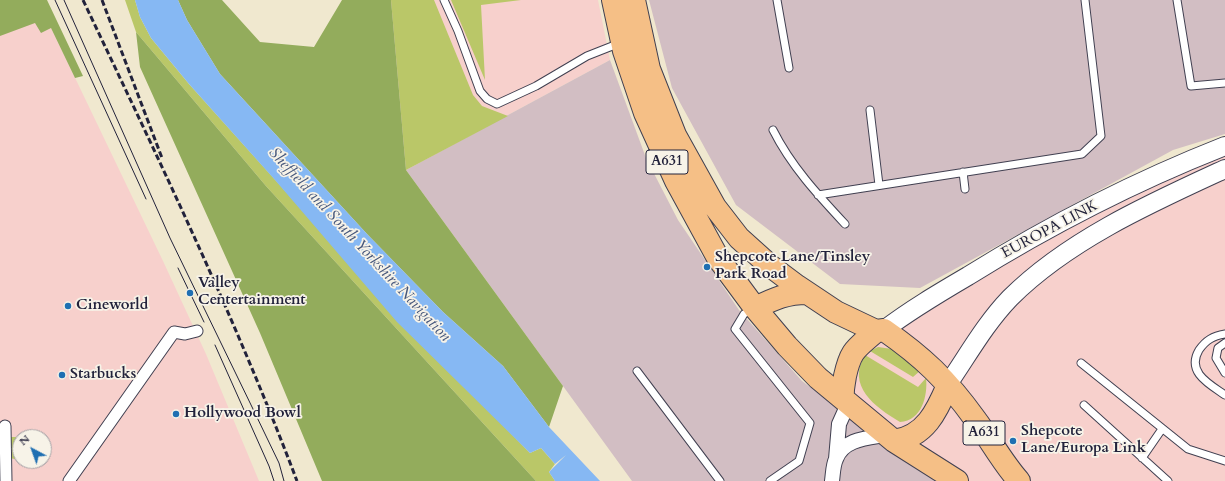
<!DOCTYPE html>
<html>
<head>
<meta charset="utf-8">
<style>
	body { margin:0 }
	#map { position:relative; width:1225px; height:481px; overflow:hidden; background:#f0e8cf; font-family:Cardo,serif }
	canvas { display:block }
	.north { position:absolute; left:12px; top:429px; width:40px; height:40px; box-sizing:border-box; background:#f7f3e8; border:1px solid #a29fa3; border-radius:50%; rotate:319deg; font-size:11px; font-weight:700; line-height:16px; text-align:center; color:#22223b }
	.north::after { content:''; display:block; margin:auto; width:14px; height:18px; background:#1f6fb2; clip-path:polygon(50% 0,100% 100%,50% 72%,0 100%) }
</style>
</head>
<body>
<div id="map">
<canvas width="1225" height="481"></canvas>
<div class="north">N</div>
</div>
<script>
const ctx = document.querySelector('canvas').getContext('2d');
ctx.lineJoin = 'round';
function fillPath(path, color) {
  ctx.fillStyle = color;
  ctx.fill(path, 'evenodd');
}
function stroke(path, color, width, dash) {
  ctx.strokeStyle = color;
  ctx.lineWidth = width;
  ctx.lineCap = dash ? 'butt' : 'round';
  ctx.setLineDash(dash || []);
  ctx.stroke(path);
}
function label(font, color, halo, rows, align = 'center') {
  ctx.font = font + ' Cardo,serif';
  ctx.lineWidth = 3.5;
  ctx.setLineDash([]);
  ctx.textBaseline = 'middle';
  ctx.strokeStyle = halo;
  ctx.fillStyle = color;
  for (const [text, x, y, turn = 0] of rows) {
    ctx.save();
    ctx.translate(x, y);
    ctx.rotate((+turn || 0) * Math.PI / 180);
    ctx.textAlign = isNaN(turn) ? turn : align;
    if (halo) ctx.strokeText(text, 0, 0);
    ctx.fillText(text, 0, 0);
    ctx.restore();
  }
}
fillPath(new Path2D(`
	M 391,0 L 598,0 L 610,60 L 406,170 Z
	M 42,9 L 163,261 L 206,354 L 259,481 L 0,481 L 0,27 ZM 20,437 L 44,437 L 44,461 L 20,461 Z
	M 1225,143 L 1225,481 L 822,481 L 838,405 L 874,324 L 1010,246 Z`), '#f7d0cc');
fillPath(new Path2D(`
	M 649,0 L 1225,0 L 1225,134 L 1173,150 L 920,288 L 840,284 L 736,205 L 672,88 Z
	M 610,60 L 646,158 L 678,220 L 739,310 L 802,381 L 884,443 L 942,481 L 632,481 L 406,170 Z`), '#d2bec3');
fillPath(new Path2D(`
	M 125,0 L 135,0 L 140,17 L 151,38 L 189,84 L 404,323 L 530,453 L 541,448 L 555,464 L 549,472 L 555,481 L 536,481 L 266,186 L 136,32 Z
	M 391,0 L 434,0 L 473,95 L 482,106 L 508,116 L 406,170 Z
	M 451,0 L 521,0 L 481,5 L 485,80 Z
	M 878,347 L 892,349 L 921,370 L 913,377 L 870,351 Z
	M 865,355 L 918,387 L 926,378 C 928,395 922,421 900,422 C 875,407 846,386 865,355 Z
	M 8,437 L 16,437 L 15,459 L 9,458 Z`), '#bac768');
fillPath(new Path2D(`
	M 0,0 L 47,0 L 83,76 L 75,78 L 51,28 L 41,33 L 35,23 L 0,36 Z
	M 178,0 L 222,0 L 260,42 L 314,47 L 342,0 L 391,0 L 406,170 L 563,386 L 549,427 L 503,366 L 443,312 L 367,234 L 220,74 L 187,20 Z
	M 136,32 L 266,186 L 536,481 L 322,481 L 260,333 L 140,67 Z`), '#93ac5c');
fillPath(new Path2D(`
	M 135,0 L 178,0 L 187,20 L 220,74 L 367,234 L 443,312 L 503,366 L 549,427 L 600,481 L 555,481 L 549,472 L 566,455 L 555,464 L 541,448 L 530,453 L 397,322 L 275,180 L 189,84 L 151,38 L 140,17 Z`), '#86b8f3');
const service = new Path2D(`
	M 444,0 L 458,31 L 480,91 L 487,99 L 497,104 L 536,86 L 587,56 L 620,43
	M 777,0 L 789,68
	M 1177,0 L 1191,86 L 1225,83
	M 870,110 L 879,185
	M 773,130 C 791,166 818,195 845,224
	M 963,172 L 965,189
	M 818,195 L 1082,154 L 1101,136 L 1085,0
	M 753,309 L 744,314 L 735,329 L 810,423 L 799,461 L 770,481
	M 1225,334 C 1213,336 1206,340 1199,350 C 1186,372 1209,384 1225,395
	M 1225,343 L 1218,348 L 1216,358 L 1225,373
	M 1081,363 L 1188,449 L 1225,461
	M 637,371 L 720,481
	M 1084,405 L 1168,481
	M 1142,458 L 1162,429`);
const pedestrian = new Path2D(`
	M 5,426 L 6,481
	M 69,481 L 174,332 L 185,334 L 197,331`);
const minor = new Path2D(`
	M 836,459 L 839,424 L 848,404
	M 832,481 C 833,474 833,465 836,459 C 843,439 868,438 885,435`);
const tertiary = new Path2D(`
	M 884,330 C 910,310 939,293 968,276 C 1050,225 1136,181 1225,146
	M 948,384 C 968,355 985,324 1010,298 C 1068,240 1151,203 1225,169`);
const trunk = new Path2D(`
	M 613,0 L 624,51 L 645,113 L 676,181 L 718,258 L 755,308 L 787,346 L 818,378 L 894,441 L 957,481
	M 634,0 L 649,69 L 675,135 L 715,207 L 739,238 L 769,265 L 797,286 L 836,312 L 876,331 L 884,330 C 923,357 947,380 975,419 C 990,439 1002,462 1019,481
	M 755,308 C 774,299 786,293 807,293
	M 843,398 C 842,390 844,384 845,376 C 851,349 856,349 876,331
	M 894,441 C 925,437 937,411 948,385`);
stroke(service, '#414051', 9);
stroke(pedestrian, '#414051', 13);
stroke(minor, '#414051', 16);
stroke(tertiary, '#414051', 20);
stroke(trunk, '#414051', 24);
stroke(service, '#fff', 7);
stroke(pedestrian, '#fff', 11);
stroke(minor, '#fff', 14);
stroke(tertiary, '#fff', 18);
stroke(trunk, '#f5bf86', 22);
stroke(new Path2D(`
	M 55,0 L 146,199
	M 64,0 L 170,238 L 253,409 L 279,463 L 284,481
	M 178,268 L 204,322
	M 215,345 L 269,466 L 274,481`), '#22223b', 1);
stroke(new Path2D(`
	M 83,0 C 158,158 235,317 297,481
	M 102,0 L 162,158`), '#22223b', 3, [6, 3]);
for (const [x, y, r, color] of [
	[707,267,4,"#1f6fb2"],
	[190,293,4,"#1f6fb2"],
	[68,306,4,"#1f6fb2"],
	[62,375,4,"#1f6fb2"],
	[176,414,4,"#1f6fb2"],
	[1013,441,4,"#1f6fb2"]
]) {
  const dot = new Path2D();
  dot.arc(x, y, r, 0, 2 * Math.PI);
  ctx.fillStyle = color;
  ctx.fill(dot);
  stroke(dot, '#f7f3e8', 1.5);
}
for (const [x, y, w] of [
	[667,162,42],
	[984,433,42]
]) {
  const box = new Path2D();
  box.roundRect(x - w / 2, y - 12, w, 24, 3);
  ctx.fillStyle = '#f7f3e8';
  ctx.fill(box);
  stroke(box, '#22223b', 1);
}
label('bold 14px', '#22223b', null, [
	["A631",667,162],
	["A631",984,433]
]);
label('15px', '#22223b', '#f7f3e8', [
	["EUROPA LINK",1050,230,-28]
]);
label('bold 15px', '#22223b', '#f7f3e8', [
	["Shepcote Lane/Tinsley",715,258],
	["Park Road",715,275],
	["Valley",198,284],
	["Centertainment",198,301],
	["Cineworld",76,306],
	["Starbucks",70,375],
	["Hollywood Bowl",184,414],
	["Shepcote",1021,432],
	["Lane/Europa Link",1021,449]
], 'left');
label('italic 16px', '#45567b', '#f7f3e8', [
	["Sheffield and South Yorkshire Navigation",359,245,47]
]);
</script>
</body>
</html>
